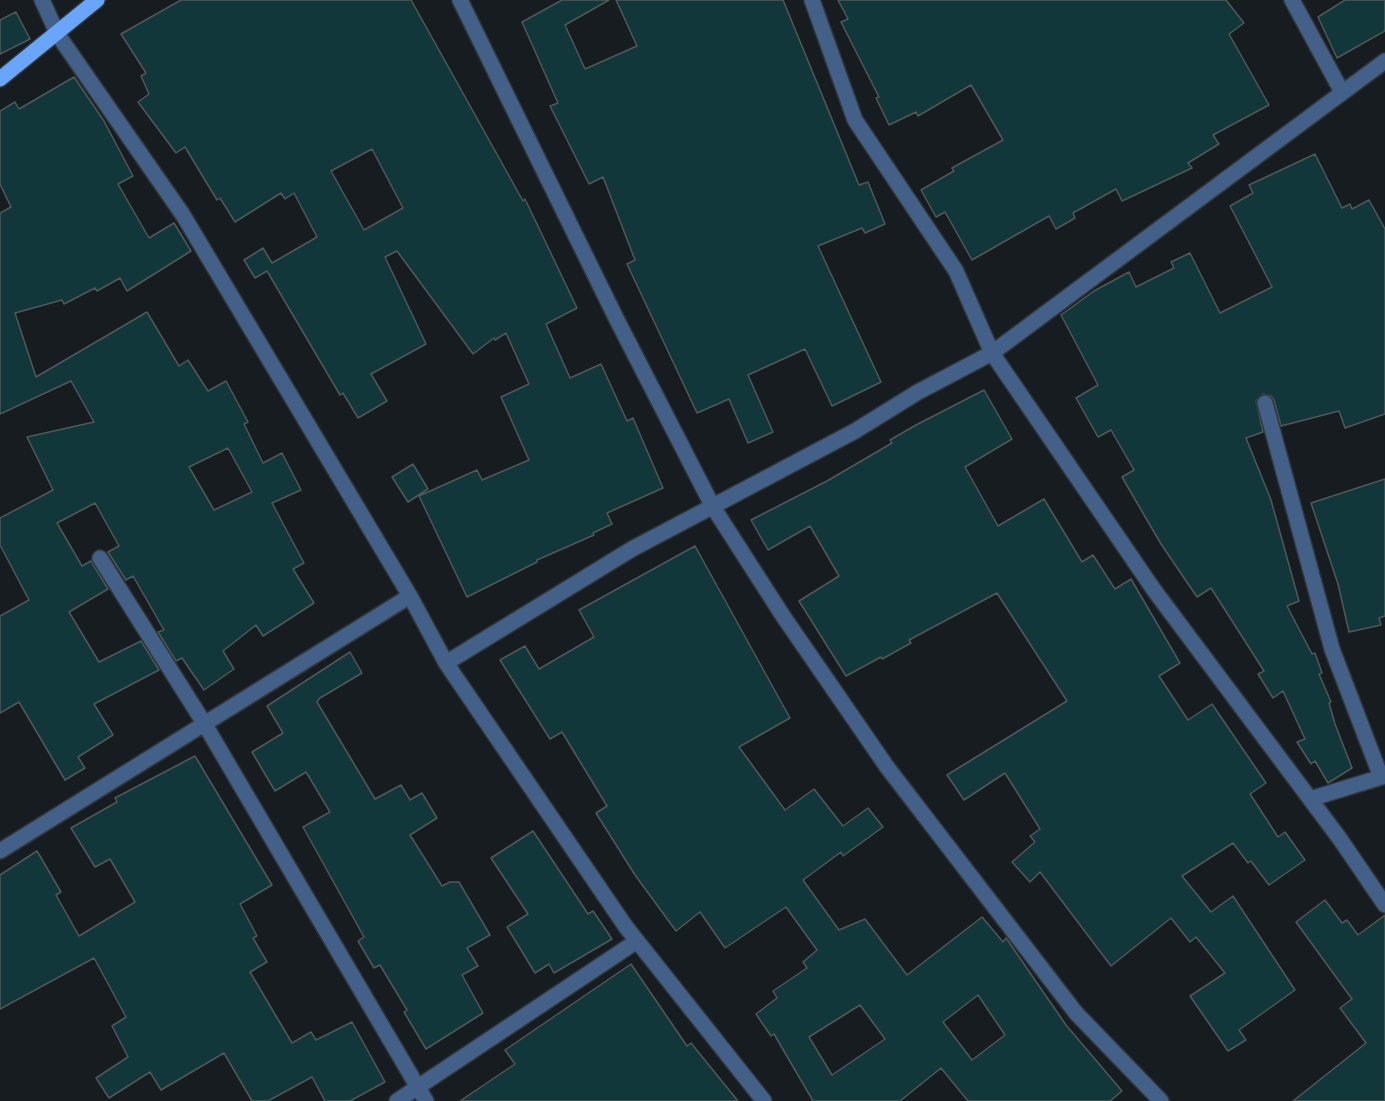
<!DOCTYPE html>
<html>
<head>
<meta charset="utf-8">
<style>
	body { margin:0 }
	canvas { display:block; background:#161c1f }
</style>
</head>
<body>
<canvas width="1385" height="1101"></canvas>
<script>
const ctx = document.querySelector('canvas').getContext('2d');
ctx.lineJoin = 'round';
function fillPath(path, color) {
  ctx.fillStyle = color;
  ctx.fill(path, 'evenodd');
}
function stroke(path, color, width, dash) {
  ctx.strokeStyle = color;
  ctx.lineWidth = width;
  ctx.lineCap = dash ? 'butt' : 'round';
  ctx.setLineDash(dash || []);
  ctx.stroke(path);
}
const building = new Path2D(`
	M 181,0 L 411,0 L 523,201 L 525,199 L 577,308 L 546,324 L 570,378 L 601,364 L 627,421 L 633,418 L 663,488 L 607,513 L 612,524 L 593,533 L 594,535 L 537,560 L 537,562 L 467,597 L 419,496 L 477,470 L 482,480 L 529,460 L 501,397 L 529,384 L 506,333 L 495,340 L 494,338 L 473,354 L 397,251 L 385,257 L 426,344 L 371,374 L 387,401 L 358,418 L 343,393 L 340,395 L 267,271 L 255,278 L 244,260 L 263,248 L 272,263 L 317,237 L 294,193 L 285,199 L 281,193 L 235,222 L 220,198 L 217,200 L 185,147 L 176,153 L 138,102 L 149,94 L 141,76 L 146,73 L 121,34 ZM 372,149 L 403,208 L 364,230 L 331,171 Z
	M 562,0 L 609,0 L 565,25 L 585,69 L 637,46 L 616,0 L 783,0 L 859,185 L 868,182 L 885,224 L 865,233 L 862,228 L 818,246 L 881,382 L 832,406 L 805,349 L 748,375 L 773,432 L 748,443 L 729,399 L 697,413 L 627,264 L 635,260 L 603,177 L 589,184 L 550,106 L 558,103 L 522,22 Z
	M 838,0 L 1226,0 L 1244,23 L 1229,34 L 1269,105 L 1213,135 L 1219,144 L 1188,163 L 1192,168 L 1122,201 L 1116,189 L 1073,213 L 1075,218 L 1056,229 L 1049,216 L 972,260 L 945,212 L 936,217 L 921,190 L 954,171 L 952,168 L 1003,140 L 971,85 L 918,116 L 916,112 L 889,125 L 876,98 L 879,97 L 841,22 L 848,19 Z
	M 1345,0 L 1385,0 L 1385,31 L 1337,58 L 1318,17 Z
	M 16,12 L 30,39 L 0,54 L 0,20 Z
	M 74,77 L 104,121 L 133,176 L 118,184 L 149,238 L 174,223 L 191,251 L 127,291 L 120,278 L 97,291 L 95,288 L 64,304 L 62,300 L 15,313 L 36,377 L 147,312 L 179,366 L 188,360 L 208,391 L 226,381 L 248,422 L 244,424 L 263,463 L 282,453 L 301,490 L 272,503 L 304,563 L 293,569 L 314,603 L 263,636 L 256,625 L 223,651 L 234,669 L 204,690 L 182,658 L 176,661 L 158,632 L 164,630 L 133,576 L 126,580 L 108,552 L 119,546 L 95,503 L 57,523 L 82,566 L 91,561 L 108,589 L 69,612 L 99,662 L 141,641 L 159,670 L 94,704 L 113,735 L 78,757 L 85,768 L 65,780 L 19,702 L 0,713 L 0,616 L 29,600 L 0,545 L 0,518 L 53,490 L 27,437 L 94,422 L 71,381 L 0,414 L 0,213 L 11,207 L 0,184 L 0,111 L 15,102 L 19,109 ZM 228,448 L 252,492 L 214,510 L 189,467 Z
	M 1315,154 L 1342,208 L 1350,204 L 1352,209 L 1369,200 L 1385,229 L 1385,414 L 1345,428 L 1339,411 L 1281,426 L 1274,400 L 1271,396 L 1263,394 L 1256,401 L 1263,432 L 1246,438 L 1271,500 L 1299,601 L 1287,606 L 1312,654 L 1315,653 L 1322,673 L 1319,674 L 1331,702 L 1329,703 L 1335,724 L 1352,768 L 1328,783 L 1315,761 L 1311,764 L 1297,742 L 1305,739 L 1283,691 L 1273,698 L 1258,674 L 1264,671 L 1211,588 L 1197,597 L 1161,544 L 1122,477 L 1134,470 L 1111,430 L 1098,437 L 1076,398 L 1098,385 L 1061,315 L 1094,291 L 1129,272 L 1136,287 L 1174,268 L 1171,262 L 1190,253 L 1220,313 L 1272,287 L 1230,206 L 1253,193 L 1249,185 Z
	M 984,390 L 1012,439 L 965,467 L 998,526 L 1044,499 L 1082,562 L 1093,555 L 1115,589 L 1131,579 L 1180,663 L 1159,676 L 1188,720 L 1212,704 L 1266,783 L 1250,794 L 1278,837 L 1285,832 L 1305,860 L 1269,885 L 1251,861 L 1248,863 L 1233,843 L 1182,876 L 1211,912 L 1233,896 L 1295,990 L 1239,1030 L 1246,1040 L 1228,1051 L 1190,996 L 1225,973 L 1196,937 L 1190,942 L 1171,918 L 1111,966 L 1040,872 L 1030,882 L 1012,862 L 1035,842 L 1030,836 L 1040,829 L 1005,773 L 964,800 L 947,775 L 1067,701 L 997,593 L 909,640 L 911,643 L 882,659 L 881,657 L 846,676 L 799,601 L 839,576 L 810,526 L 768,550 L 751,520 L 827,481 L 892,443 L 890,440 L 916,425 Z
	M 413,464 L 428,489 L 408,502 L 392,477 Z
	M 1385,479 L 1385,616 L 1379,618 L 1381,625 L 1349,632 L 1338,584 L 1311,503 Z
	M 695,546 L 790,718 L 739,747 L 785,810 L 814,789 L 843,826 L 868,808 L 883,827 L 843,856 L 841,852 L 803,880 L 839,930 L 865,919 L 907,975 L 982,917 L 1003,942 L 1006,938 L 1066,1025 L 1122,1091 L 1110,1101 L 968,1101 L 941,1068 L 900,1101 L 813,1101 L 774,1034 L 771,1036 L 756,1014 L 777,998 L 773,991 L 807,968 L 803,962 L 817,950 L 786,907 L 725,948 L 700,912 L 676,931 L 635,875 L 596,813 L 607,806 L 562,732 L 550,739 L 500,660 L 525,646 L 539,669 L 594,637 L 579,610 ZM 978,995 L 1005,1035 L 972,1060 L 943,1022 ZM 860,1005 L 885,1039 L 832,1075 L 809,1037 Z
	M 350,652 L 362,673 L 320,698 L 317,702 L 375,799 L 401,785 L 410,800 L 422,793 L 437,818 L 410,835 L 442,886 L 450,882 L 459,882 L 490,935 L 467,948 L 478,966 L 462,975 L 483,1013 L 426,1049 L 404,1012 L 407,1010 L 380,965 L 374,968 L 358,941 L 364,937 L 303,827 L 330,812 L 306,772 L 275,791 L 252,752 L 283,733 L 267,706 Z
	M 195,756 L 272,885 L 240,904 L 257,936 L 253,938 L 267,962 L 250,972 L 292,1043 L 311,1032 L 316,1040 L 352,1022 L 385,1082 L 350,1101 L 325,1101 L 312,1077 L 268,1101 L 252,1101 L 224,1053 L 161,1090 L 150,1072 L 109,1098 L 96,1078 L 128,1057 L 112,1026 L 126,1017 L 94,958 L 0,1009 L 0,875 L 37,851 L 61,892 L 56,895 L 79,936 L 135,902 L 110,859 L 95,867 L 71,828 L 117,802 L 115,798 Z
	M 533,831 L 588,914 L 593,911 L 612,939 L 554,973 L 549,964 L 535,973 L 507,927 L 528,914 L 491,858 Z
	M 1325,900 L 1342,923 L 1347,920 L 1358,935 L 1385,915 L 1385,1101 L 1293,1101 L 1366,1043 L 1340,1008 L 1352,999 L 1296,922 Z
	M 631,964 L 687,1046 L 691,1043 L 738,1101 L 460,1101 L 515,1064 L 505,1050 Z`);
fillPath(building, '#12373b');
stroke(building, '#505859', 1.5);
const minor = new Path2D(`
	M 42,0 L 58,35 L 183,215 L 410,596 L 446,663 L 626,927 L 764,1101
	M 460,0 L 616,318 L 713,507 L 783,616 L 887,767 L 1076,1013 L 1161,1101
	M 812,0 L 855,120 L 956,271 L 992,353 L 1154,590 L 1340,839 L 1385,905
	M 1292,0 L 1342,92
	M 1265,403 L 1332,649 L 1381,777
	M 100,558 L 204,723 L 426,1101
	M 446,663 L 632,549 L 855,431 L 918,392 L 992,353 L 1385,61
	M 1310,799 L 1385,776
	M 0,851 L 410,596
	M 397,1101 L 637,941`);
const major = new Path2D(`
	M 0,79 L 97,0`);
stroke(minor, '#313739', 18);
stroke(major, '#313739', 18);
stroke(minor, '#436088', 15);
stroke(major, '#69a5fa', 15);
</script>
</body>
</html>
